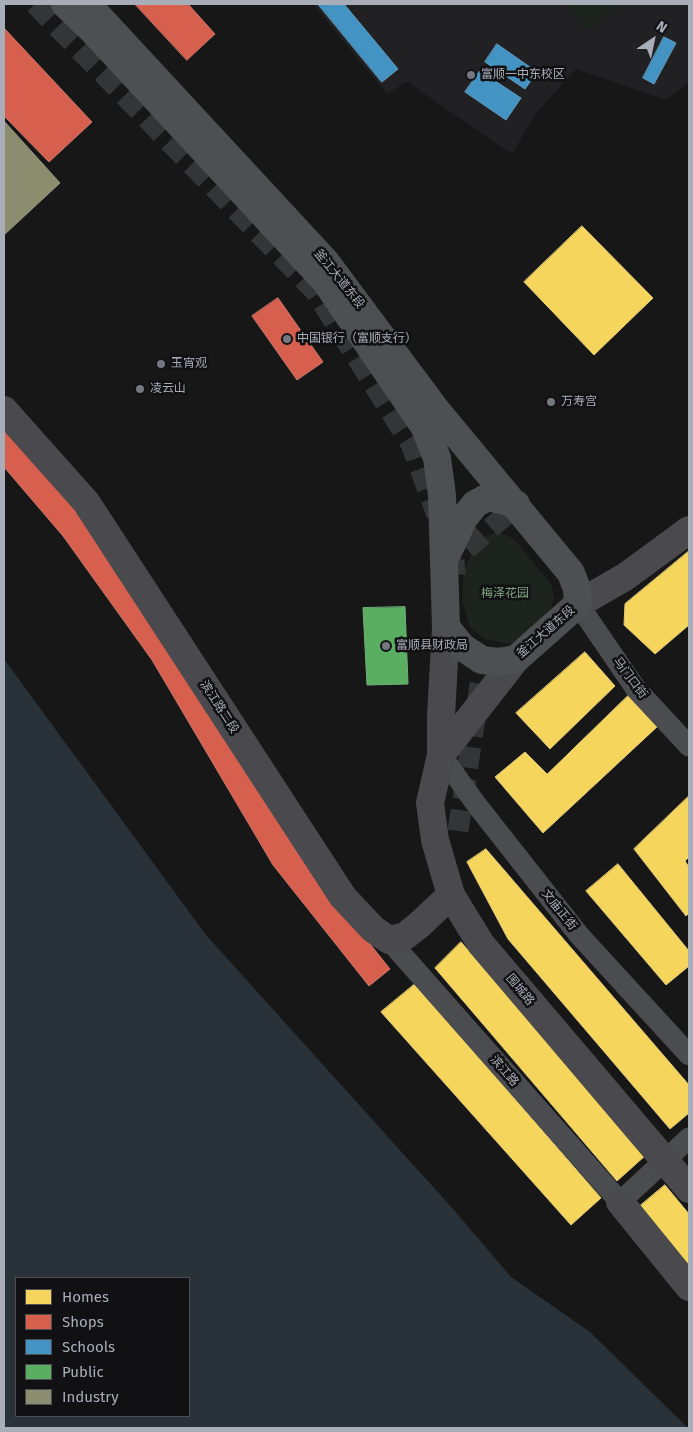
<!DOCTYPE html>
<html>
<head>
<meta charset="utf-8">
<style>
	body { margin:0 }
	#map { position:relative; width:693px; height:1432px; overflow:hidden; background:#171717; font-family:"Fira Sans",sans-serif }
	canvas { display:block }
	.frame { position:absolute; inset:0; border:5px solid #a8adb8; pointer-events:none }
	.legend { position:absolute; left:15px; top:1277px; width:175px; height:140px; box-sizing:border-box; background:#111113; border:1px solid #4d4f55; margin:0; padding:6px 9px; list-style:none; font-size:15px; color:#a8adb8 }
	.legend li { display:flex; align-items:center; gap:10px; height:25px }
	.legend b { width:25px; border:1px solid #4d4f55 }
	.north { position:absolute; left:628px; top:15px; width:50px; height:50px; -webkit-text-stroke:4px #111113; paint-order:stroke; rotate:34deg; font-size:14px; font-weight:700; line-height:20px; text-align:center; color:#a8adb8 }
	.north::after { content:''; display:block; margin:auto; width:18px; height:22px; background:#a8adb8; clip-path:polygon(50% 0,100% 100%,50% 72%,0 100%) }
</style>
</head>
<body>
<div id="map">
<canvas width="693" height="1432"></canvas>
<div class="frame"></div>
<ul class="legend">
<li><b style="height:14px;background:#f6d55c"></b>Homes</li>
<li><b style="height:14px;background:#d6604d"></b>Shops</li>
<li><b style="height:14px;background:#4393c3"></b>Schools</li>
<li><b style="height:14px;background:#5aae61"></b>Public</li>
<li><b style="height:14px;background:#8c8c6e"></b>Industry</li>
</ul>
<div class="north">N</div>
</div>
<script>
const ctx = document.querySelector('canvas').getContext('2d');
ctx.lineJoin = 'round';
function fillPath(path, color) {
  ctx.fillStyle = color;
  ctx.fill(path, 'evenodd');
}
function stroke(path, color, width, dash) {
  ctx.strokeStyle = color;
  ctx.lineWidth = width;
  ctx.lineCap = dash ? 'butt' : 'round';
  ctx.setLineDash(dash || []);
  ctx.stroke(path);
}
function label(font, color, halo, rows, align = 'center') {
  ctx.font = font + ' "Fira Sans","Noto Sans SC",sans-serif';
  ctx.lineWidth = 5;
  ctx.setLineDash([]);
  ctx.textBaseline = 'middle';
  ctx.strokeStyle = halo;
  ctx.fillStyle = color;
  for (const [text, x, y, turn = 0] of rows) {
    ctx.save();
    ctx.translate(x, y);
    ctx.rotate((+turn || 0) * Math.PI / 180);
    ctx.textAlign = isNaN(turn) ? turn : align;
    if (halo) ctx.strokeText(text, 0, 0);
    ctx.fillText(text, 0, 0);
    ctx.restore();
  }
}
fillPath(new Path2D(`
	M 313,4 L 689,4 L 689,82 L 666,100 L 576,69 L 536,113 L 512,154 L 406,81 L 388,95 Z`), '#212123');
fillPath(new Path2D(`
	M 568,4 L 623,4 L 588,30 Z
	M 496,532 L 513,538 L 552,585 L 554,599 L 547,618 L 510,644 L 485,639 L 470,627 L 462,600 L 464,569 L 480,538 Z`), '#1d241e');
fillPath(new Path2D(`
	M 4,659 L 206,935 L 453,1209 L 511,1277 L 590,1332 L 688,1428 L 4,1428 ZM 16,1278 L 189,1278 L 189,1416 L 16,1416 Z`), '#2a3239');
const homes = new Path2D(`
	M 582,226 L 653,298 L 594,355 L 524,282 Z
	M 689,551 L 689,625 L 655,654 L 624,625 L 625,604 Z
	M 585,652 L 615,686 L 550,749 L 516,713 Z
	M 629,695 L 658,726 L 543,833 L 495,777 L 525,752 L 547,774 Z
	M 689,796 L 689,857 L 685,861 L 689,867 L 689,913 L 686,916 L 634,849 Z
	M 486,849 L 689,1085 L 689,1113 L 670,1129 L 508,939 L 467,862 Z
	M 618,864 L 689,951 L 689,966 L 666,985 L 586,891 Z
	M 461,942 L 646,1155 L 617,1181 L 435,968 Z
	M 415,984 L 601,1198 L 571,1225 L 381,1012 Z
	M 665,1185 L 689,1214 L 689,1266 L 640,1206 Z`);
fillPath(homes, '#f6d55c');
stroke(homes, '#dfc978', 1);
const shops = new Path2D(`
	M 135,4 L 188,4 L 215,34 L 187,60 Z
	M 4,28 L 92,122 L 49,162 L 4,116 Z
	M 278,298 L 323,362 L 297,380 L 252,316 Z
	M 4,428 L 85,520 L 178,648 L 296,851 L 390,969 L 369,986 L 273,865 L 152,660 L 63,536 L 4,467 Z`);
fillPath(shops, '#d6604d');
stroke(shops, '#c8776d', 1);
const schools = new Path2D(`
	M 318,4 L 344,4 L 398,69 L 382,82 Z
	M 664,37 L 676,43 L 654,84 L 643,78 Z
	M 497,44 L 537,72 L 525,89 L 485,62 Z
	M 480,71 L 521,98 L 506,120 L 465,92 Z`);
fillPath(schools, '#4393c3');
stroke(schools, '#619bc0', 1);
const public = new Path2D(`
	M 405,607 L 408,684 L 367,685 L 363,608 Z`);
fillPath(public, '#5aae61');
stroke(public, '#71ae7b', 1);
const industry = new Path2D(`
	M 4,121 L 60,183 L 4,235 Z`);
fillPath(industry, '#8c8c6e');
stroke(industry, '#949684', 1);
stroke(new Path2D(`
	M 35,4 L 315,291 L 411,444 L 437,515
	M 455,575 L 454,560 L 508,513
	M 458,831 L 485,652`), '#343537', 21, [21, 11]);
stroke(new Path2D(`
	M 578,604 L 636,689 L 689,746
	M 441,755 L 476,804 L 579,935 L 689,1055
	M 389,940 L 620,1202 L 689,1138`), '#4b4c50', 21);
stroke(new Path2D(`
	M 4,410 L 86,502 L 343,897 L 373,929 L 389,940 L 405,936 L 419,925 L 451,895
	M 578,604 L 625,577 L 689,530
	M 446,627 L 441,715 L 441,755 L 430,803 L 435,840 L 451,895 L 481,944 L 689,1189
	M 441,755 L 516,659
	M 620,1202 L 689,1287`), '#4a4a4e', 28);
stroke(new Path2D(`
	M 65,4 L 93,31 L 326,282 L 424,426 L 437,458 L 442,495 L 446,627 L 462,647 L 482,660 L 498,662 L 516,659 L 578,604 L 577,589 L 571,573 L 437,411 L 326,262 L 87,4
	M 446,556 L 464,518 L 475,504 L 488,497 L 516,504`), '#4d4f52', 28);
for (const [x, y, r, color] of [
	[471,75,5,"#757880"],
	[287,339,5,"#757880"],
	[161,364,5,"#757880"],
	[140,389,5,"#757880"],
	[551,402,5,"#757880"],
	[386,646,5,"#757880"]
]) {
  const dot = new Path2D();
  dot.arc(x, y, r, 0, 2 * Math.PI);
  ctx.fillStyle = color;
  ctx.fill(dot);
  stroke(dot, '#111113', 2);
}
label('12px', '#a8adb8', '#111113', [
	["富顺一中东校区",481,75],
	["中国银行（富顺支行）",297,339],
	["玉宵观",171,364],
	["凌云山",150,389],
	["万寿宫",561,402],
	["富顺县财政局",396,646]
], 'left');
label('12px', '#a8adb8', '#111113', [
	["釜江大道东段",339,279,51],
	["釜江大道东段",546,632,-41],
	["马门口街",630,678,53],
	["滨江路二段",219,707,57],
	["文庙正街",559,910,51],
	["围城路",520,990,50],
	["滨江路",504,1071,49]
]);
label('12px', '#7fa381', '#111113', [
	["梅泽花园",505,594]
]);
</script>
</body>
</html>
